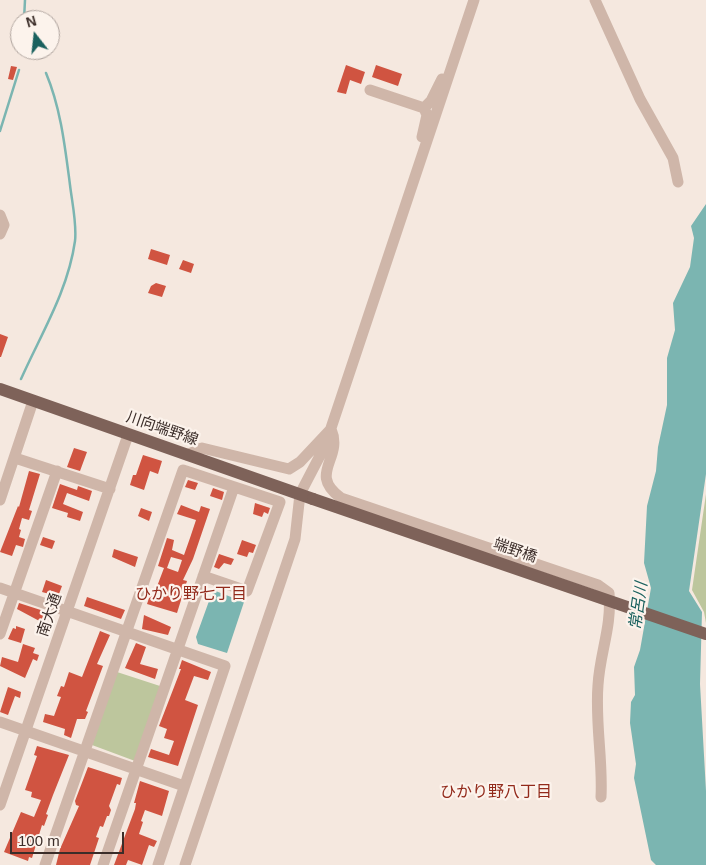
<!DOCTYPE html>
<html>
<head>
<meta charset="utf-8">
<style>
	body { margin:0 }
	#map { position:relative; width:706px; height:865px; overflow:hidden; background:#f5e8df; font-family:Arial,sans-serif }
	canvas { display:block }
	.north { position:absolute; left:10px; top:10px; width:50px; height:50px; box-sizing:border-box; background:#fcf3ec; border:1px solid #afa49e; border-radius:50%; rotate:344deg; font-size:14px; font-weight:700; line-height:20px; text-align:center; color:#3b2d29 }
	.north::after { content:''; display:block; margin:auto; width:18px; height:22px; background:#1a615e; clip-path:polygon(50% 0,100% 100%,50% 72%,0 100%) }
	.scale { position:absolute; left:10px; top:832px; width:114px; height:22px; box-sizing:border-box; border:2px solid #3b2d29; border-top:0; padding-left:6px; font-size:15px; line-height:18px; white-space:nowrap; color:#3b2d29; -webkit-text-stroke:4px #fcf3ec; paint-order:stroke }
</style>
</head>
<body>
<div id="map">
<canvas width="706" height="865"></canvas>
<div class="north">N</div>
<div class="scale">100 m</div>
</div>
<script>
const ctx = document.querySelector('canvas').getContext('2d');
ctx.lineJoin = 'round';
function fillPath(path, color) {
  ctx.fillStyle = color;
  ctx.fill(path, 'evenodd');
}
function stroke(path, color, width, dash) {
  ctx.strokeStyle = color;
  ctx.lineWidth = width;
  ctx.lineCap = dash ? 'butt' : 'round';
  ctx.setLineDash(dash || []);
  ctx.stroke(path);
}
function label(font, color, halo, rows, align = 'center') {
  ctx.font = font + ' Arial,"Noto Sans JP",sans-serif';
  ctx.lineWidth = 4.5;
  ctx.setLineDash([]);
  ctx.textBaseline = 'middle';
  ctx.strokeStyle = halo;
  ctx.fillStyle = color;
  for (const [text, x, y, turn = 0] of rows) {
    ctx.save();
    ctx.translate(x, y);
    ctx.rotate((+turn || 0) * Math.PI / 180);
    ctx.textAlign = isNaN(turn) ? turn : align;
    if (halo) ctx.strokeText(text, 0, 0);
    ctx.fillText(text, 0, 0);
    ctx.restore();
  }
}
fillPath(new Path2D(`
	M 706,494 L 706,623 L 704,612 L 692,590 Z
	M 117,672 L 160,686 L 135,761 L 92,745 Z`), '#bdc69d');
fillPath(new Path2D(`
	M 706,204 L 706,474 L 689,591 L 702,612 L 700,684 L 706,791 L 706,865 L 656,865 L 651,860 L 634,778 L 636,764 L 630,723 L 631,702 L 635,695 L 634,667 L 640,650 L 651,588 L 644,563 L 647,506 L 656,471 L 658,447 L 667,405 L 667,358 L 675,330 L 673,303 L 690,267 L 694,238 L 691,226 Z
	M 213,590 L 244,602 L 227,653 L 198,644 L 196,637 Z`), '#7bb5b1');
stroke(new Path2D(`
	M 24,20 L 25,0
	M 25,50 L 29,54
	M 0,131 L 19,70
	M 21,379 C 41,334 68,291 75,241 C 77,224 72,202 70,185 C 65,147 61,109 46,73`), '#7bb5b1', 2.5);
fillPath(new Path2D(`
	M 346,65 L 365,72 L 361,84 L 350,80 L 346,94 L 337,92 Z
	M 376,65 L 402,74 L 398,86 L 372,77 Z
	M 11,66 L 17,67 L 13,80 L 8,79 Z
	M 151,249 L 170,255 L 167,265 L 148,259 Z
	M 183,260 L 194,264 L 191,273 L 179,269 Z
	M 156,283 L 166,286 L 162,297 L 148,293 L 151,286 Z
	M 0,334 L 8,337 L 1,357 L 0,357 Z
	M 74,448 L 87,452 L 80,471 L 67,467 Z
	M 143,455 L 162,461 L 158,474 L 150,471 L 144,490 L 130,485 L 133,475 L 136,475 Z
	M 29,471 L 40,474 L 29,510 L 32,511 L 29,520 L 22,518 L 19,529 L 21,530 L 19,537 L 25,539 L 23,547 L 16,545 L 12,556 L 0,552 L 18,506 L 19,507 Z
	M 188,480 L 198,483 L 195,490 L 185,487 Z
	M 60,484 L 77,490 L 78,486 L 92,491 L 89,501 L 67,493 L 63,504 L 83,512 L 80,521 L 67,517 L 68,513 L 52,508 Z
	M 213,488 L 224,492 L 222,500 L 210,496 Z
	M 255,503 L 270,508 L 268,514 L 264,512 L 262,517 L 253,514 Z
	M 181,505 L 199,512 L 201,506 L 210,509 L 193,559 L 183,580 L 187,581 L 177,613 L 147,604 L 150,595 L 153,597 L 164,568 L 158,566 L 167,538 L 174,540 L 172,550 L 184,555 L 190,538 L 196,520 L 177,514 ZM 171,557 L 182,560 L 178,572 L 167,568 Z
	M 141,508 L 152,512 L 149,521 L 138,516 Z
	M 43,537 L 55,541 L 52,549 L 40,545 Z
	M 242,540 L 256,545 L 253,553 L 249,552 L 247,557 L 237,554 Z
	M 114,549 L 138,557 L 135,567 L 112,557 Z
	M 219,554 L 234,559 L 231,565 L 224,563 L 219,569 L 214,567 Z
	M 46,580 L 62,586 L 59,594 L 54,593 L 53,595 L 42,592 Z
	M 87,597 L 125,610 L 121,619 L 84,606 Z
	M 19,603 L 50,613 L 45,624 L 17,609 Z
	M 144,615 L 171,627 L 168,635 L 142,629 Z
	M 16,626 L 25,629 L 21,643 L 8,639 L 13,628 L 16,629 Z
	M 100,631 L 110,635 L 97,664 L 103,666 L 86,711 L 88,712 L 85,719 L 77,719 L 71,738 L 64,735 L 65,729 L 43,722 L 45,714 L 54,716 L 61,697 L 57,696 L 61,686 L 64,687 L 69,672 L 82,677 Z
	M 136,643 L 146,647 L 140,664 L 158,669 L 155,679 L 125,668 Z
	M 23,644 L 35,648 L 33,653 L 39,655 L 37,661 L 33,659 L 25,678 L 0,666 L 2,657 L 18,662 Z
	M 182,660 L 211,672 L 208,680 L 194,676 L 185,700 L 198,705 L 178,766 L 148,757 L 151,749 L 169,755 L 174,741 L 164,738 L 167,729 L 159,726 L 181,669 L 179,669 Z
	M 8,687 L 21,692 L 20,698 L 15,696 L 8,715 L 0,712 Z
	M 37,746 L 69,755 L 53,795 L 46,814 L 48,815 L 44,826 L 42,825 L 32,858 L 29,857 L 28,861 L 4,852 L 21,812 L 34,817 L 41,800 L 31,797 L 32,792 L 25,790 L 37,756 L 34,755 Z
	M 88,767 L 122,778 L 120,785 L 117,784 L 109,806 L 111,810 L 109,816 L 107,816 L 103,827 L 100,826 L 96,837 L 99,838 L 90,865 L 56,865 L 60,849 L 79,806 L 76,805 L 75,801 Z
	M 140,781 L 169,791 L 162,816 L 145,810 L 141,821 L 143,822 L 139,834 L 157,841 L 154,847 L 149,845 L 142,865 L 128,860 L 126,865 L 114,865 L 135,809 L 136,803 L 134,803 Z`), '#d05441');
stroke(new Path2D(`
	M 595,0 L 640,99 L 673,158 L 678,182
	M 370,90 L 424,108 L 427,115 L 422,137
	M 424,108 L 431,101 L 442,79
	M 0,215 L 4,225 L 0,234
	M 187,455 L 202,448 L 289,469 L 300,462 L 331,429 C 344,459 307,473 341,498 L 598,585 L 609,593 C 612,627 600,652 598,685 C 595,723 603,760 601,797
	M 15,458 L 110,489
	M 0,500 L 33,401
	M 0,588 L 225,666 L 158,865
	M 0,634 L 57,471
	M 0,722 L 184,786
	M 0,805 L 128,435
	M 45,865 L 183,470 L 280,502 L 247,591 L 203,576
	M 103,865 L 234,487
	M 185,865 L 295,539 L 300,494 L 325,446 L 474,0`), '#cfb6a9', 11);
stroke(new Path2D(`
	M 0,389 L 313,499`), '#7e6259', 12);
stroke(new Path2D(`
	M 313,499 L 706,634`), '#7e6259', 12);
label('15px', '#3b2d29', '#fcf3ec', [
	["川向端野線",162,429,19],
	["端野橋",515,551,19],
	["南大通",50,615,-71]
]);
label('16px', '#922a1b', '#fcf3ec', [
	["ひかり野七丁目",191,595],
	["ひかり野八丁目",496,793]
]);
label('italic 16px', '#1a615e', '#fcf3ec', [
	["常呂川",639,606,-82]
]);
</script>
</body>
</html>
